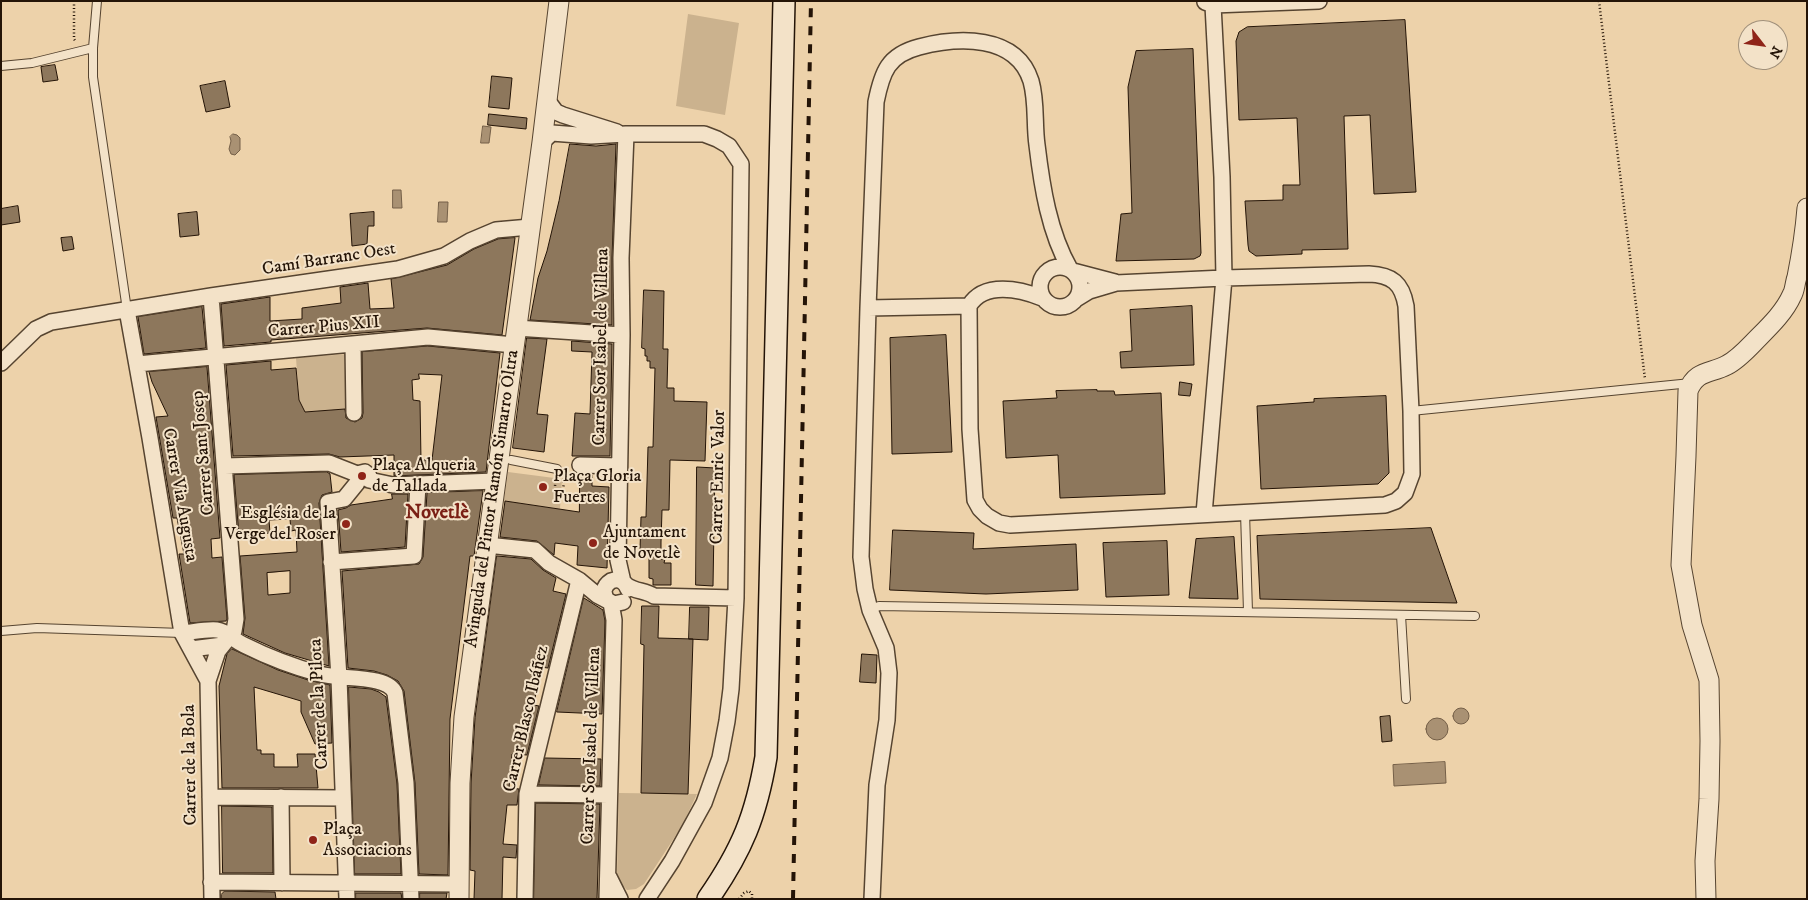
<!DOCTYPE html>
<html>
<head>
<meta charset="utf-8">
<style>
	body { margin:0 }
	#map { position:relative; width:1808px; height:900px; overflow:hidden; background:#edd2aa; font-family:"IM FELL DW Pica",serif }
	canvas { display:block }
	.frame { position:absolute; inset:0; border:2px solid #241407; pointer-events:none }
	.north { position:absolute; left:1738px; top:20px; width:50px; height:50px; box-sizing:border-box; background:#f3e2c8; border:1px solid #a0907b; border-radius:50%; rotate:120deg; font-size:14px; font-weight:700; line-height:20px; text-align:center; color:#241407 }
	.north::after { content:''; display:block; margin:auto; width:18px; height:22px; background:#8f2418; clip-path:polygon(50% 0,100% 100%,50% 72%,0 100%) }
</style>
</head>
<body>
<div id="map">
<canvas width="1808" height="900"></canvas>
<div class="frame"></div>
<div class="north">N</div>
</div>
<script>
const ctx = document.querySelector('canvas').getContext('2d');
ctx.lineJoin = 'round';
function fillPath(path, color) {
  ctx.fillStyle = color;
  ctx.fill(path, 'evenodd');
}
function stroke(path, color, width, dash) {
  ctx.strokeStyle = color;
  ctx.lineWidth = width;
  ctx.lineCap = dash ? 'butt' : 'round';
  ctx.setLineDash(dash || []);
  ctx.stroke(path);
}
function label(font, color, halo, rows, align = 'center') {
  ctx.font = font + ' "IM FELL DW Pica",serif';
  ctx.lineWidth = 4;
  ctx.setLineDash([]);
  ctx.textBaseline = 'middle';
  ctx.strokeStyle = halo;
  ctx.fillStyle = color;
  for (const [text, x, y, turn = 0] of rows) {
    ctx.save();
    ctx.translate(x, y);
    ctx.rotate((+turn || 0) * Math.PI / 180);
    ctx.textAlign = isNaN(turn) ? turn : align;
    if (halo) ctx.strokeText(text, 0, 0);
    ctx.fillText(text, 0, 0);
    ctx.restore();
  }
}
fillPath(new Path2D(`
	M 688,14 L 739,23 L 725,115 L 676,106 Z
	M 348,354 L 349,409 L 305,412 L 299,400 L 296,358 Z
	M 508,472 L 562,479 L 560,509 L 504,501 Z
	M 619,793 L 697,794 L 682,826 L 644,884 L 636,889 L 627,890 L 620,883 L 617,874 Z`), '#cbb28e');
const water = new Path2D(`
	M 483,126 L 491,127 L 489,143 L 481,143 Z
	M 233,134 L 237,135 L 240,138 L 240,150 L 235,155 L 231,154 L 229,149 L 231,141 L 230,137 Z
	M 393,190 L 401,190 L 402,208 L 393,208 Z
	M 439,202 L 448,202 L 447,222 L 438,222 Z
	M1453 716a8 8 0 1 1 16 0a8 8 0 1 1-16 0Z
	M1426 729a11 11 0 1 1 22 0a11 11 0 1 1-22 0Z
	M 1445,762 L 1446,783 L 1394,786 L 1393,765 Z`);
fillPath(water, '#a99173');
stroke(water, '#745f48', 1);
const building = new Path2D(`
	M 1405,20 L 1416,192 L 1374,194 L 1370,115 L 1344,116 L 1348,249 L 1302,250 L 1302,254 L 1256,256 L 1249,251 L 1248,245 L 1245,201 L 1283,200 L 1283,185 L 1300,185 L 1297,118 L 1239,120 L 1236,41 L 1239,32 L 1247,27 Z
	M 1193,49 L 1201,253 L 1200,256 L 1194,259 L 1116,261 L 1121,214 L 1132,213 L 1128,87 L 1136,51 Z
	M 55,65 L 58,80 L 43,82 L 41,67 Z
	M 492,76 L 512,78 L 509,109 L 489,107 Z
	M 225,81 L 230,107 L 206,112 L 200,86 Z
	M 489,114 L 527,118 L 526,129 L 488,125 Z
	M 570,144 L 596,146 L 616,144 L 612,258 L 612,325 L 530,320 L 538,278 L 547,251 L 559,201 Z
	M 18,206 L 20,222 L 1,225 L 1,209 Z
	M 197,212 L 199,235 L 180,237 L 178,214 Z
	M 374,212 L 374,226 L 368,226 L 367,244 L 352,246 L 350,214 Z
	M 72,237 L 74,249 L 63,251 L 61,238 Z
	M 515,238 L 502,335 L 427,328 L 271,340 L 271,342 L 224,346 L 221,304 L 270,297 L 270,321 L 302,319 L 302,308 L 341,303 L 340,287 L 368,283 L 370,309 L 394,308 L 391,279 L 447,265 L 474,249 L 498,239 Z
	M 644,290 L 664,291 L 663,349 L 668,349 L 667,388 L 674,388 L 674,401 L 707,402 L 705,461 L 670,460 L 669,510 L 662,510 L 661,542 L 661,559 L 665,559 L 664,563 L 671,563 L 671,585 L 653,585 L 653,579 L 649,578 L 649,551 L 640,550 L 641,517 L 646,517 L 648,447 L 653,447 L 655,368 L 650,368 L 650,361 L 647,361 L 647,356 L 645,356 L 645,349 L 642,348 Z
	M 1192,306 L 1194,365 L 1121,368 L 1120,352 L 1132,351 L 1130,310 Z
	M 202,307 L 206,348 L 144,354 L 138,317 Z
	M 946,335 L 952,452 L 892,454 L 890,338 Z
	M 527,338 L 547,339 L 537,414 L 548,415 L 544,452 L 513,448 Z
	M 572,341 L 612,344 L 610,456 L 572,456 L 575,413 L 590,414 L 592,352 L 572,351 Z
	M 428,346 L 500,353 L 486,472 L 394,476 L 394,455 L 340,457 L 329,454 L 233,456 L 226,365 L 271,361 L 271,370 L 296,368 L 299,400 L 305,412 L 345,409 L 346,418 L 355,422 L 362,418 L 363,413 L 362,352 ZM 419,374 L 442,375 L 432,460 L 421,460 L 420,401 L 413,400 L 412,380 L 419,379 Z
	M 207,367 L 220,538 L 211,539 L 212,558 L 222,557 L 227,619 L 226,621 L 190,623 L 179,554 L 184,554 L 177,518 L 173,518 L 156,417 L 168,416 L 152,382 L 149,372 Z
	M 1180,382 L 1192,384 L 1190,396 L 1179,395 Z
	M 1097,390 L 1097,391 L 1114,391 L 1115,395 L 1161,393 L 1165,494 L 1060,498 L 1058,455 L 1006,458 L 1003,401 L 1057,398 L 1056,391 Z
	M 1386,396 L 1389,473 L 1378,484 L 1261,489 L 1257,406 L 1314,402 L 1314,399 Z
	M 697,467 L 715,468 L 713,586 L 696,585 Z
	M 327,472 L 330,474 L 332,492 L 322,495 L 319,503 L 329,666 L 285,653 L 243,634 L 245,618 L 240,556 L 297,552 L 296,530 L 291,531 L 290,519 L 269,520 L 270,533 L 239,536 L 234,475 ZM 290,571 L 290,593 L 268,595 L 267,573 Z
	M 580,474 L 592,475 L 592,486 L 609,487 L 607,568 L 577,565 L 578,546 L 555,543 L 554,555 L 537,541 L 500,537 L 505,501 L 579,512 Z
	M 483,491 L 474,556 L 470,556 L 450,719 L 448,875 L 419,874 L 415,783 L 404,691 L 398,681 L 387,675 L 374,671 L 348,668 L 342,571 L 419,564 L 423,557 L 427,493 Z
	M 392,494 L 408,494 L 405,547 L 341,552 L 338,510 L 346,508 L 351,505 L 392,499 Z
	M 1431,528 L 1457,603 L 1260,599 L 1257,536 Z
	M 893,530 L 974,533 L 973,549 L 1076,544 L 1078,590 L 986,594 L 890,590 Z
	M 1234,537 L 1238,599 L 1189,598 L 1196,539 Z
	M 1167,541 L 1169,595 L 1106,597 L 1103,543 Z
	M 497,556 L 531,559 L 543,570 L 556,578 L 553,591 L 566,594 L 548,668 L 540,667 L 534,705 L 539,706 L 527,755 L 512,754 L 509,788 L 519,789 L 517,805 L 507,805 L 503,844 L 517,845 L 516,858 L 503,857 L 502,899 L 474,899 L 475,871 L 470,870 L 471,783 L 475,718 Z
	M 584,598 L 603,610 L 605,621 L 602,714 L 557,712 Z
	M 642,606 L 659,606 L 658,638 L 693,639 L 688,794 L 641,793 L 644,645 L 641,644 Z
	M 690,607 L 709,607 L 708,640 L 689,639 Z
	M 232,649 L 278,670 L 308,680 L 330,685 L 332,743 L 315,744 L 301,712 L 301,701 L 254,687 L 257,750 L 261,750 L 261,754 L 274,754 L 274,767 L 298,767 L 297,754 L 315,754 L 318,788 L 222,788 L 219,686 L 227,654 Z
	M 862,654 L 877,655 L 876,683 L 860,682 Z
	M 349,687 L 371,689 L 379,692 L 386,697 L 397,784 L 401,874 L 355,874 Z
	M 1390,716 L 1392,741 L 1382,742 L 1380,717 Z
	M 545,758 L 601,759 L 600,786 L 539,785 Z
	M 536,803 L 600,804 L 597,899 L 534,899 Z
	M 222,806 L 272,807 L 273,873 L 223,873 Z
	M 225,891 L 275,892 L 276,899 L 221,899 L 221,895 Z
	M 356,893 L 401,893 L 402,899 L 356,899 Z
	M 420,893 L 447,893 L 446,899 L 420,899 Z`);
fillPath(building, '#8d775c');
stroke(building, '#241407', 1);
const service = new Path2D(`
	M 97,1 L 93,48 L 93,77 L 127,310
	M 1,66 L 32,63 L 93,48
	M 1411,411 L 1691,383
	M 511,460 L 557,469
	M 1245,512 L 1248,612
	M 870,610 L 879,606 L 1475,616
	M 1401,615 L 1406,699
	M 1,631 L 37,628 L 182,633`);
const minor = new Path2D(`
	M 1205,2 L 1213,5 L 1319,1
	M 547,100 L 556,112 L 563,115 L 617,132
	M 542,142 L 552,133 L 591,136 L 626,134 L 704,134 L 717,139 L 729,146 L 741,164 L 736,598 L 731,689 L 727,721 L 720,758 L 704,803 L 672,861 L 647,899
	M1040 287a20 20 0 1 1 40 0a20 20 0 1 1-40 0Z
	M 1073,271 L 1115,282
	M 211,296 L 236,619 L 234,631 L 218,651 L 208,681 L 212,899
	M 1042,298 C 1020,289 984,281 969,306 L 970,429 L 975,500 L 980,509 L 987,516 L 999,523 L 1010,525 L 1385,505 L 1396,501 L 1405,493 L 1412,474 L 1411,411 L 1406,306 C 1402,283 1392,275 1369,274 L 1224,278 L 1222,177 L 1213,5
	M 1076,299 L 1089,291 L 1116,283 L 1224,278 L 1204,514
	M 969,306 L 868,308 L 876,102 C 882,72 888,55 919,47 C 958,37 1016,34 1031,81 C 1037,102 1034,124 1037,145 C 1042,187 1049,232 1070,269
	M 868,308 L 861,557 L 865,589 L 870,610 L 886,648 L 889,673 L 887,720 L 877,785 L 872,899
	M 127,310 L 150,438 L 182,633 L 208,681
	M 516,328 L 622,335
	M 353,345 L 354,413
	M 1,363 L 36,329 L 51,322 L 211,296 L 398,269 L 444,256 L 470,241 L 496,230 L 530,227
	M 137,364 L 428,337 L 514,345
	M 580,465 L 619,466
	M 225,466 L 329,463 L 357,474 L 365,472 L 369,476 L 369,480
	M 369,480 L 393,485 L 495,481
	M 487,545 L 535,550 L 549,563 L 579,580 L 597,595 L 614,604 L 623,602
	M 331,562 L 414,556 L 418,484
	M 623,582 L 618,560 L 622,335 L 621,258 L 626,134
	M 626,585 C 636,592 644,590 654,596 L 736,598
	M 608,601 C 602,594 603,586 611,581 C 619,578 625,581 628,589
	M 182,633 C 193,632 206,629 217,630 C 227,631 234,641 244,645 C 268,657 294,667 320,674 C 338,680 388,674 395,693 L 406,783 L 411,899
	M 191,649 L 223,645
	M 527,794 L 609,795
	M 210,797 L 343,798
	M 281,797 L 282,883
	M 609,877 L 620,899
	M 211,882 L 459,884
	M 347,899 L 339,678 L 328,502 L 344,499 L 357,483
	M 525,899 L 527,794 L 579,580
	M 607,899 L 614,620 L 611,603`);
const tertiary = new Path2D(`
	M 459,899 L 460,783 L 464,717 L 542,142 L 559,1
	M 1706,899 L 1705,861 L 1709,799 L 1710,741 L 1709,680 L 1692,625 L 1681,565 L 1686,456 L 1688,391 C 1696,370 1710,374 1727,365 C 1739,359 1749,347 1759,337 C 1771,325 1785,311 1792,295 C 1795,290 1795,282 1797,277 C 1802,252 1805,233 1807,208`);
const secondary = new Path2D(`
	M 708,899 C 742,850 756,816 766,757 L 784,1`);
stroke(service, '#564430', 10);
stroke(minor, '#564430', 18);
stroke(tertiary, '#564430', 21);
stroke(secondary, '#241407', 24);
stroke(new Path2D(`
	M 74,1 L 74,39 L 76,42
	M 1599,1 L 1645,379
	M 556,478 L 554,494 L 563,496 L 564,476
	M 739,899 L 744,893 L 749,891 L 752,894 L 752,899`), '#241407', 2.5, [1, 2.5]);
stroke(service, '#f3e2c8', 8);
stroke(minor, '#f3e2c8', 15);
stroke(tertiary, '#f3e2c8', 19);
stroke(secondary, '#f3e2c8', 21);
stroke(new Path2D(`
	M 793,899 L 811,1`), '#241407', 4, [9, 9]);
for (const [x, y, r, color] of [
	[362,476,5,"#8f2418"],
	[543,487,5,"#8f2418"],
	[346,524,5,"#8f2418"],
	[593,543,5,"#8f2418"],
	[313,840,5,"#8f2418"]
]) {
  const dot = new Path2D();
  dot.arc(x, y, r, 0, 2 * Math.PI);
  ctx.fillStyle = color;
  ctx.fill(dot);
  stroke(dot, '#f3e2c8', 2);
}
label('18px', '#241407', '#f3e2c8', [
	["Camí Barranc Oest",329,260,-9],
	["Carrer Pius XII",324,328,-5],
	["Carrer Sor Isabel de Villena",602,347,-89],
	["Carrer Sant Josep",204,453,-95],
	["Carrer Enric Valor",719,477,-89],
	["Carrer Via Augusta",179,495,80],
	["Avinguda del Pintor Ramón Simarro Oltra",493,499,-82],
	["Carrer de la Pilota",320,704,-93],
	["Carrer Blasco Ibáñez",527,719,-77],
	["Carrer Sor Isabel de Villena",592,746,-88],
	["Carrer de la Bola",191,765,-91]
]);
label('18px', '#241407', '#f3e2c8', [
	["Plaça Alqueria",372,466],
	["de Tallada",372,487],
	["Plaça Gloria",553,477],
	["Fuertes",553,498],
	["Església de la",336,514,"right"],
	["Verge del Roser",336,535,"right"],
	["Ajuntament",603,533],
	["de Novetlè",603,554],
	["Plaça",323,830],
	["Associacions",323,851]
], 'left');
label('bold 20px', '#7a1f14', '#f3e2c8', [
	["Novetlè",437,514]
]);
</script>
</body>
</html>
